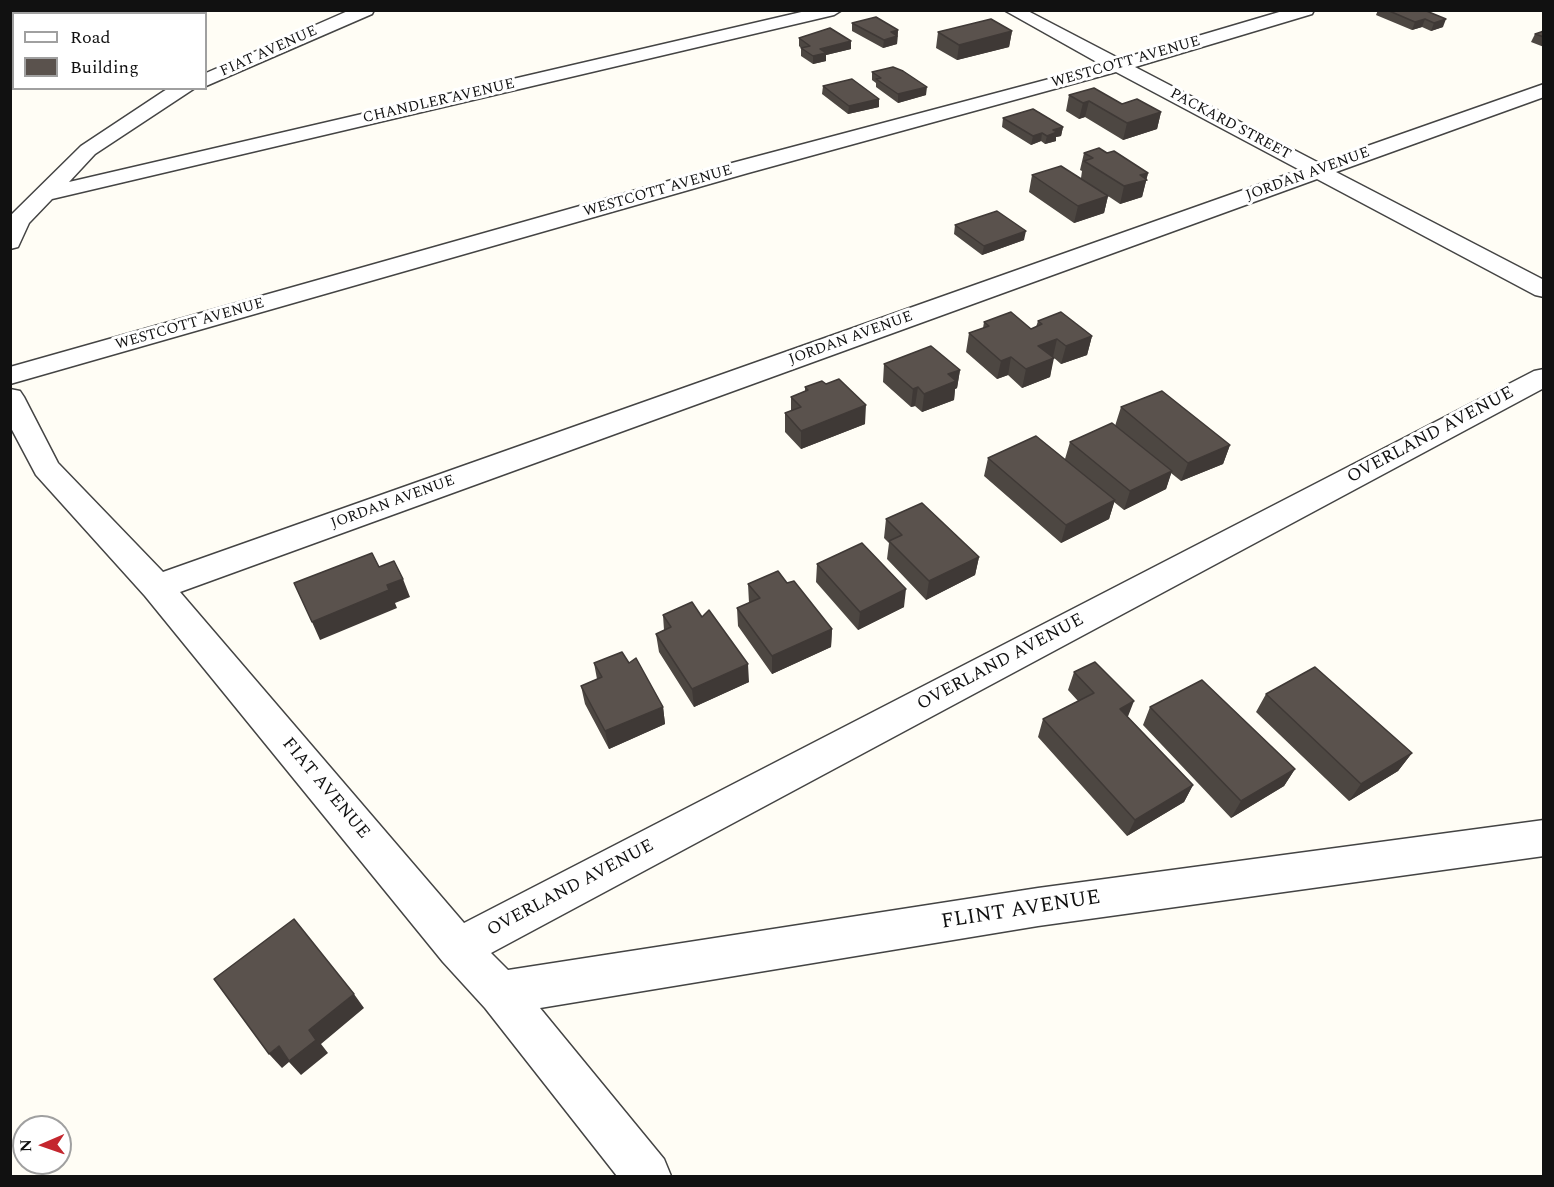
<!DOCTYPE html>
<html>
<head>
<meta charset="utf-8">
<style>
	body { margin:0 }
	#map { position:relative; width:1554px; height:1187px; overflow:hidden; background:#fffdf5; font-family:Spectral,serif }
	canvas { display:block }
	.frame { position:absolute; inset:0; border:12px solid #111; pointer-events:none }
	.legend { position:absolute; left:12px; top:12px; width:195px; height:78px; box-sizing:border-box; background:#fff; border:2px solid #a0a0a0; margin:0; padding:8px 10px; list-style:none; font-size:18px; color:#111 }
	.legend li { display:flex; align-items:center; gap:12px; height:30px }
	.legend b { width:30px; border:2px solid #a0a0a0 }
	.north { position:absolute; left:12px; top:1115px; width:60px; height:60px; box-sizing:border-box; background:#fff; border:2px solid #a0a0a0; border-radius:50%; rotate:268deg; font-size:16px; font-weight:700; line-height:24px; text-align:center; color:#111 }
	.north::after { content:''; display:block; margin:auto; width:21px; height:27px; background:#c4262e; clip-path:polygon(50% 0,100% 100%,50% 72%,0 100%) }
</style>
</head>
<body>
<div id="map">
<canvas width="1554" height="1187"></canvas>
<div class="frame"></div>
<ul class="legend">
<li><b style="height:8px;background:#fff"></b>Road</li>
<li><b style="height:16px;background:#5a524d"></b>Building</li>
</ul>
<div class="north">N</div>
</div>
<script>
const ctx = document.querySelector('canvas').getContext('2d');
ctx.lineJoin = 'round';
function stroke(path, color, width, dash) {
  ctx.strokeStyle = color;
  ctx.lineWidth = width;
  ctx.lineCap = dash ? 'butt' : 'round';
  ctx.setLineDash(dash || []);
  ctx.stroke(path);
}
function fillPath(path, color) {
  ctx.fillStyle = color;
  ctx.fill(path, 'evenodd');
}
function label(font, color, halo, rows, align = 'center') {
  ctx.font = font + ' Spectral,serif';
  ctx.lineWidth = 6;
  ctx.setLineDash([]);
  ctx.textBaseline = 'middle';
  ctx.strokeStyle = halo;
  ctx.fillStyle = color;
  for (const [text, x, y, turn = 0] of rows) {
    ctx.save();
    ctx.translate(x, y);
    ctx.rotate((+turn || 0) * Math.PI / 180);
    ctx.textAlign = isNaN(turn) ? turn : align;
    if (halo) ctx.strokeText(text, 0, 0);
    ctx.fillText(text, 0, 0);
    ctx.restore();
  }
}
const street = new Path2D(`
	M 77,10 L 98,10 L 96,14 L 75,14 Z
	M 350,10 L 374,10 L 372,14 L 206,86 L 206,73 Z
	M 810,10 L 842,10 L 834,15 L 52,199 L 29,223 L 18,247 L 10,249 L 10,216 L 81,146 L 164,91 L 169,88 L 195,88 L 95,154 L 69,182 Z
	M 1004,10 L 1026,10 L 1120,59 L 1286,10 L 1314,10 L 1312,14 L 1135,67 L 1319,163 L 1544,84 L 1544,97 L 1336,172 L 1544,280 L 1544,297 L 1535,295 L 1317,179 L 180,592 L 464,923 L 1534,371 L 1544,369 L 1544,388 L 491,953 L 508,970 L 1038,888 L 1544,820 L 1544,856 L 1038,926 L 540,1008 L 664,1159 L 671,1176 L 617,1176 L 485,1008 L 443,962 L 145,596 L 36,475 L 10,426 L 10,389 L 20,391 L 24,397 L 58,463 L 163,572 L 1300,170 L 1116,72 L 748,173 L 10,384 L 10,367 L 732,163 L 1102,65 Z
	M 10,38 L 14,38 L 14,50 L 10,50 Z`);
stroke(street, '#444', 3);
fillPath(street, '#fff');
fillPath(new Path2D(`
	M 1378,10 L 1424,10 L 1443,27 L 1431,31 L 1422,27 L 1412,30 L 1376,15 Z
	M 852,23 L 898,30 L 897,44 L 883,48 L 852,31 Z
	M 1544,27 L 1544,47 L 1531,42 L 1535,34 L 1541,32 Z
	M 1012,31 L 1009,47 L 957,60 L 936,48 L 938,32 Z
	M 799,38 L 851,49 L 826,55 L 826,61 L 813,64 L 801,56 L 801,48 L 799,46 Z
	M 872,72 L 926,95 L 898,103 L 876,87 L 876,83 L 872,80 Z
	M 823,86 L 879,99 L 879,107 L 848,114 L 822,94 Z
	M 1069,95 L 1122,104 L 1161,112 L 1157,129 L 1123,140 L 1085,117 L 1079,119 L 1066,111 Z
	M 1003,118 L 1063,127 L 1061,136 L 1056,137 L 1056,141 L 1045,144 L 1041,141 L 1031,145 L 1002,127 Z
	M 1084,153 L 1107,153 L 1148,173 L 1142,197 L 1120,204 L 1108,196 L 1104,213 L 1074,223 L 1029,192 L 1032,175 L 1081,178 L 1082,171 L 1080,170 Z
	M 955,225 L 1024,240 L 982,255 L 954,234 Z
	M 1038,321 L 1092,336 L 1087,355 L 1061,364 L 1053,357 L 1050,377 L 1022,388 L 1008,375 L 997,379 L 966,352 L 969,333 L 983,328 L 984,322 L 1031,329 L 1036,327 Z
	M 884,364 L 960,370 L 957,388 L 955,389 L 954,400 L 922,412 L 915,406 L 911,407 L 883,382 Z
	M 826,384 L 865,424 L 801,449 L 785,432 L 785,413 L 791,411 L 791,397 L 805,392 L 805,387 Z
	M 1121,407 L 1230,445 L 1223,464 L 1181,481 L 1171,473 L 1166,489 L 1124,510 L 1114,502 L 1109,519 L 1061,543 L 984,476 L 988,458 L 1065,459 L 1070,442 L 1115,426 Z
	M 886,519 L 979,557 L 975,575 L 926,600 L 887,559 L 889,543 L 884,538 Z
	M 817,564 L 904,607 L 858,630 L 816,582 Z
	M 787,583 L 832,629 L 831,647 L 772,674 L 738,626 L 737,608 L 749,603 L 748,584 Z
	M 663,615 L 702,617 L 749,682 L 694,707 L 659,652 L 656,634 L 664,630 Z
	M 594,663 L 629,663 L 663,707 L 665,724 L 609,749 L 585,704 L 581,686 L 597,679 Z
	M 1074,672 L 1128,717 L 1193,785 L 1184,802 L 1127,836 L 1038,737 L 1043,719 L 1078,701 L 1068,690 Z
	M 1266,694 L 1412,753 L 1398,771 L 1349,801 L 1256,712 Z
	M 1150,707 L 1295,769 L 1284,786 L 1231,818 L 1143,725 Z`), '#4d4742');
fillPath(new Path2D(`
	M 1425,19 L 1422,27 L 1412,30 L 1415,22 Z
	M 1446,19 L 1443,27 L 1431,31 L 1434,23 Z
	M 898,30 L 897,44 L 883,48 L 884,40 L 891,32 Z
	M 1012,31 L 1009,47 L 957,60 L 959,45 Z
	M 851,41 L 851,49 L 826,55 L 826,61 L 813,64 L 813,56 L 820,49 Z
	M 927,87 L 926,95 L 898,103 L 898,94 Z
	M 879,99 L 879,107 L 848,114 L 849,106 Z
	M 1089,101 L 1085,117 L 1079,119 L 1083,103 Z
	M 1161,112 L 1157,129 L 1123,140 L 1127,123 Z
	M 1063,127 L 1061,136 L 1056,137 L 1056,141 L 1045,144 L 1047,136 L 1053,130 Z
	M 1042,133 L 1041,141 L 1031,145 L 1033,136 Z
	M 1148,173 L 1142,197 L 1120,204 L 1124,186 L 1140,175 Z
	M 1108,196 L 1104,213 L 1074,223 L 1078,206 Z
	M 1026,231 L 1024,240 L 982,255 L 984,246 Z
	M 1092,336 L 1087,355 L 1061,364 L 1066,346 Z
	M 1057,339 L 1053,357 L 1038,346 Z
	M 1011,357 L 1008,375 L 997,379 L 1001,361 Z
	M 1054,358 L 1050,377 L 1022,388 L 1026,369 Z
	M 960,370 L 957,388 L 955,389 L 954,400 L 922,412 L 924,394 L 948,374 Z
	M 918,387 L 915,406 L 911,407 L 913,389 Z
	M 866,405 L 865,424 L 801,449 L 801,431 Z
	M 1230,445 L 1223,464 L 1181,481 L 1188,463 Z
	M 1172,471 L 1166,489 L 1124,510 L 1130,491 Z
	M 1115,500 L 1109,519 L 1061,543 L 1066,525 Z
	M 979,557 L 975,575 L 926,600 L 929,581 Z
	M 403,579 L 410,597 L 395,603 L 397,608 L 320,640 L 312,622 L 387,585 Z
	M 906,589 L 904,607 L 858,630 L 860,612 Z
	M 832,629 L 831,647 L 772,674 L 772,656 Z
	M 748,664 L 749,682 L 694,707 L 692,689 Z
	M 1134,701 L 1127,719 L 1120,709 Z
	M 663,707 L 665,724 L 609,749 L 605,731 Z
	M 1412,753 L 1398,771 L 1349,801 L 1361,784 Z
	M 1295,769 L 1284,786 L 1231,818 L 1241,801 Z
	M 1193,785 L 1184,802 L 1127,836 L 1135,820 Z
	M 354,994 L 364,1008 L 321,1044 L 328,1053 L 301,1075 L 289,1062 L 282,1068 L 269,1054 L 279,1046 Z`), '#3f3936');
const building = new Path2D(`
	M 1387,10 L 1424,10 L 1446,19 L 1434,23 L 1425,19 L 1415,22 Z
	M 876,17 L 898,30 L 891,32 L 897,36 L 884,40 L 852,23 Z
	M 991,19 L 1012,31 L 959,45 L 938,32 Z
	M 830,28 L 851,41 L 820,49 L 826,53 L 813,56 L 801,48 L 810,46 L 799,38 Z
	M 1544,31 L 1544,37 L 1535,34 Z
	M 893,67 L 903,71 L 927,87 L 898,94 L 876,79 L 881,78 L 872,72 Z
	M 852,79 L 879,99 L 849,106 L 823,86 Z
	M 1094,88 L 1122,104 L 1137,99 L 1161,112 L 1127,123 L 1089,101 L 1083,103 L 1069,95 Z
	M 1033,109 L 1063,127 L 1053,130 L 1057,132 L 1047,136 L 1042,133 L 1033,136 L 1003,118 Z
	M 1099,148 L 1107,153 L 1114,151 L 1148,173 L 1140,175 L 1147,180 L 1124,186 L 1084,161 L 1093,158 L 1084,153 Z
	M 1061,166 L 1108,196 L 1078,206 L 1032,175 Z
	M 997,211 L 1026,231 L 984,246 L 955,225 Z
	M 1011,312 L 1031,329 L 1042,324 L 1038,321 L 1061,312 L 1092,336 L 1066,346 L 1057,339 L 1038,346 L 1054,358 L 1026,369 L 1011,357 L 1001,361 L 969,333 L 989,326 L 984,322 Z
	M 931,346 L 960,370 L 948,374 L 956,381 L 924,394 L 918,387 L 913,389 L 884,364 Z
	M 839,379 L 866,405 L 801,431 L 785,413 L 801,407 L 791,397 L 808,390 L 805,387 L 822,381 L 826,384 Z
	M 1162,391 L 1230,445 L 1188,463 L 1121,407 Z
	M 1112,423 L 1172,471 L 1130,491 L 1070,442 Z
	M 1036,436 L 1115,500 L 1066,525 L 988,458 Z
	M 922,503 L 979,557 L 929,581 L 889,541 L 902,535 L 886,519 Z
	M 862,543 L 906,589 L 860,612 L 817,564 Z
	M 372,553 L 379,567 L 394,561 L 403,579 L 387,585 L 389,590 L 312,622 L 294,583 Z
	M 778,571 L 787,583 L 794,581 L 832,629 L 772,656 L 737,608 L 760,598 L 748,584 Z
	M 692,602 L 702,617 L 709,610 L 748,664 L 692,689 L 656,634 L 671,627 L 663,615 Z
	M 622,652 L 629,663 L 636,658 L 663,707 L 605,731 L 581,686 L 602,677 L 594,663 Z
	M 1095,662 L 1134,701 L 1120,709 L 1193,785 L 1135,820 L 1043,719 L 1094,693 L 1074,672 Z
	M 1315,667 L 1412,753 L 1361,784 L 1266,694 Z
	M 1202,680 L 1295,769 L 1241,801 L 1150,707 Z
	M 294,919 L 354,994 L 309,1030 L 316,1040 L 289,1061 L 279,1046 L 269,1054 L 214,979 Z`);
fillPath(building, '#5a524d');
stroke(building, '#3f3936', 1.5);
label('15px', '#111', '#fff', [
	["FIAT AVENUE",269,52,-24],
	["WESTCOTT AVENUE",1126,63,-16],
	["CHANDLER AVENUE",439,102,-13],
	["PACKARD STREET",1230,125,28],
	["JORDAN AVENUE",1308,175,-20],
	["WESTCOTT AVENUE",658,192,-16],
	["WESTCOTT AVENUE",190,325,-16],
	["JORDAN AVENUE",851,339,-20],
	["JORDAN AVENUE",393,503,-20]
]);
label('18px', '#111', '#fff', [
	["OVERLAND AVENUE",1431,436,-28],
	["OVERLAND AVENUE",1001,663,-28],
	["FIAT AVENUE",325,789,50],
	["OVERLAND AVENUE",571,889,-28]
]);
label('21px', '#111', '#fff', [
	["FLINT AVENUE",1021,911,-9]
]);
</script>
</body>
</html>
